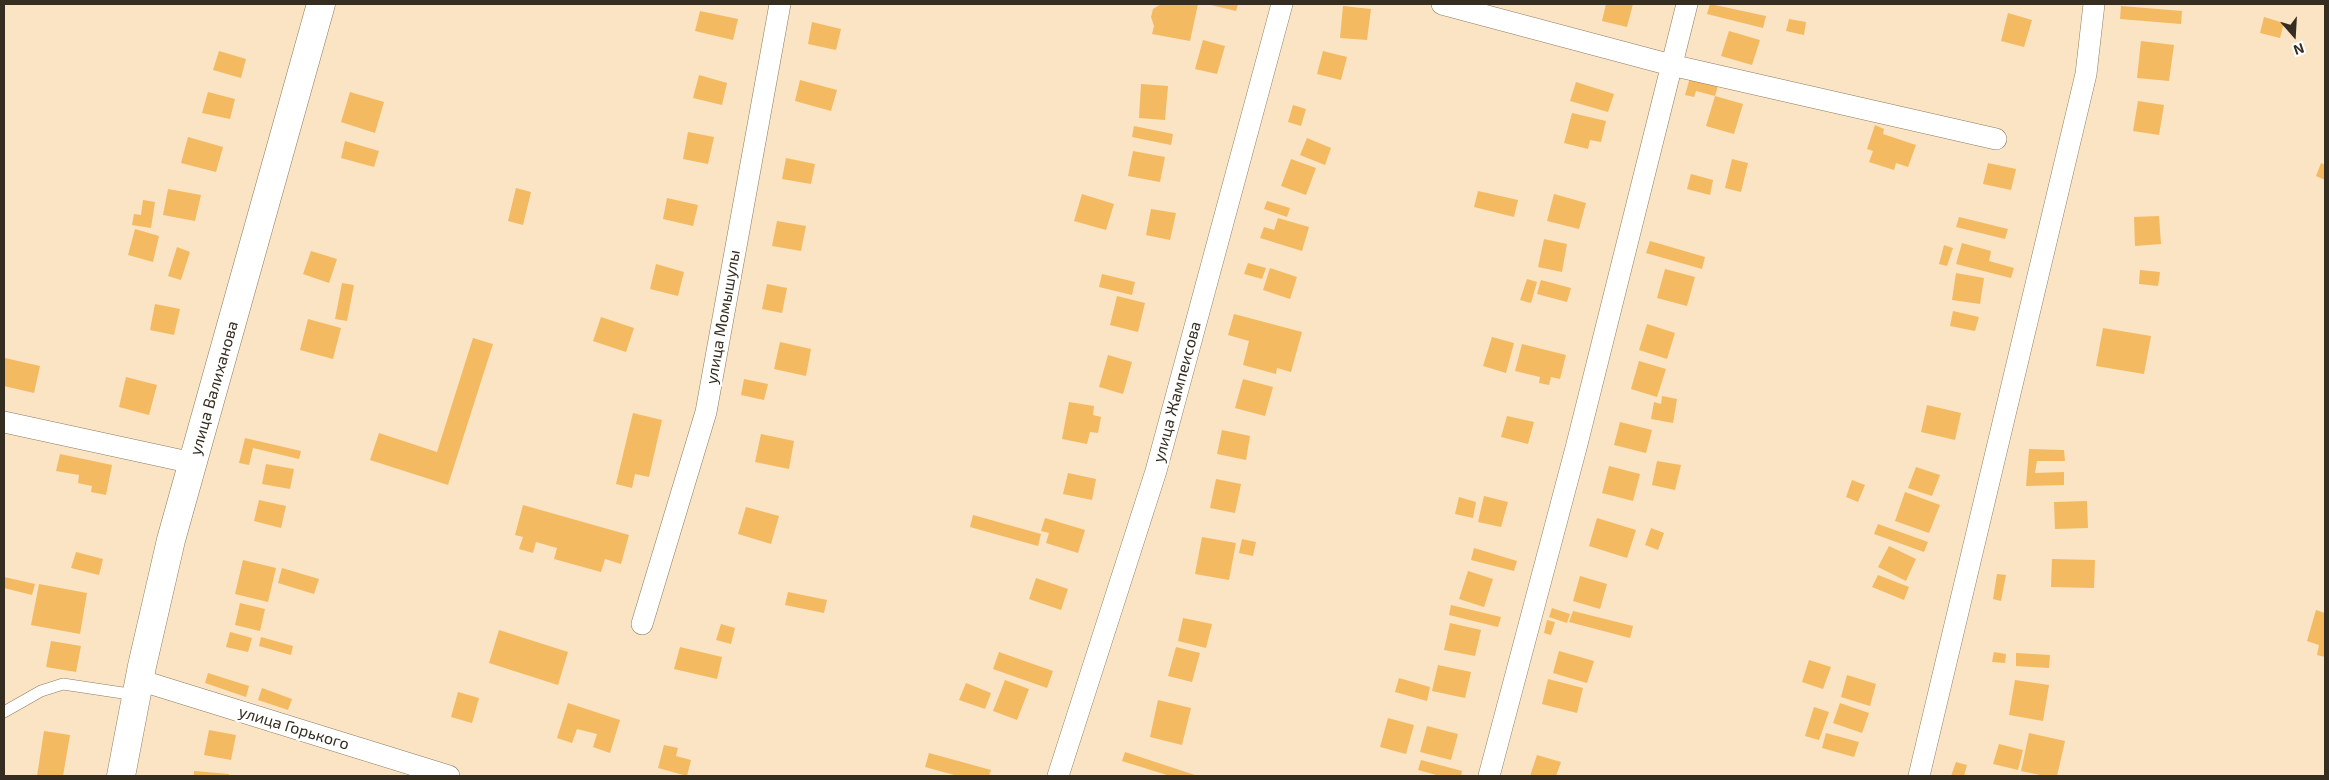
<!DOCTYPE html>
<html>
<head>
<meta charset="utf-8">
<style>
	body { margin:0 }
	#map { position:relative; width:2329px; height:780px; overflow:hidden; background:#fae4c4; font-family:"Exo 2",sans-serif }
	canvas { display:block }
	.frame { position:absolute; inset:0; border:5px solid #362d21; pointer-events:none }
	.north { position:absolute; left:2269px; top:10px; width:50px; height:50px; -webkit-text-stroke:4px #fff; paint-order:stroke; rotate:161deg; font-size:14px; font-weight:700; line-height:20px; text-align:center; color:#362d21 }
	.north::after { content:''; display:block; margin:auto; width:18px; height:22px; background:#362d21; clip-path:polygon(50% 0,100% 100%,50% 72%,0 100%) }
</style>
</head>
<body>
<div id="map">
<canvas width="2329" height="780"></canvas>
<div class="frame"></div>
<div class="north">N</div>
</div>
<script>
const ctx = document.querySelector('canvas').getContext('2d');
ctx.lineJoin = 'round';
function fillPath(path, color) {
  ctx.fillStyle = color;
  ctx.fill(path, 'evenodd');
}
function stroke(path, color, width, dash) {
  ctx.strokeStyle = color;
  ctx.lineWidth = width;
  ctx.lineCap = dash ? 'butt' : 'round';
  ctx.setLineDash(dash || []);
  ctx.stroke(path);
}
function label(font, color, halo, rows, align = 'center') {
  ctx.font = font + ' "Exo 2",sans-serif';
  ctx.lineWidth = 5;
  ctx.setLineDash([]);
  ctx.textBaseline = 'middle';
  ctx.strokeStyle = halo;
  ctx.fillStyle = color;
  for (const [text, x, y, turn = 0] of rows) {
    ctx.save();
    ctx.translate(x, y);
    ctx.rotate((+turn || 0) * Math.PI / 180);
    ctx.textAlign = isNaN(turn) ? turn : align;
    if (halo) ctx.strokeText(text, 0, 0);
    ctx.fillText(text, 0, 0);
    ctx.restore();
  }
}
fillPath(new Path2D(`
	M 1161,4 L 1198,4 L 1190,41 L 1152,34 L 1154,26 L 1151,17 L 1153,9 Z
	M 1211,4 L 1238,4 L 1236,11 L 1211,5 Z
	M 1606,4 L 1633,4 L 1627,27 L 1602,21 Z
	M 1710,4 L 1766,16 L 1763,28 L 1707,14 Z
	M 1343,6 L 1371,9 L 1367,40 L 1340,38 Z
	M 2121,6 L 2182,11 L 2181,24 L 2120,19 Z
	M 700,11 L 738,19 L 733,40 L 695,31 Z
	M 2008,13 L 2032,20 L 2024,47 L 2001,41 Z
	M 2264,17 L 2284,23 L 2280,38 L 2260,33 Z
	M 1789,19 L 1806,22 L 1804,35 L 1786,31 Z
	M 812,22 L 841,29 L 836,50 L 808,44 Z
	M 1729,31 L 1760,40 L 1752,65 L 1721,56 Z
	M 1203,40 L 1225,46 L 1217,74 L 1195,69 Z
	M 2141,41 L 2174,45 L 2169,81 L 2137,78 Z
	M 219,51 L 246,59 L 241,78 L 213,70 Z
	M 1323,51 L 1347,57 L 1341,80 L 1317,74 Z
	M 699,75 L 727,83 L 722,105 L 693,98 Z
	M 1690,78 L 1718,86 L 1715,96 L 1743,104 L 1734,134 L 1706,126 L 1715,96 L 1696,91 L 1694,97 L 1685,95 Z
	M 800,80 L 837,90 L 831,111 L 795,101 Z
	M 1576,82 L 1614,94 L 1608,112 L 1570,101 Z
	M 1141,84 L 1168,86 L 1165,120 L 1139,118 Z
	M 208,92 L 235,99 L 230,119 L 202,113 Z
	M 350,92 L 384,102 L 375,133 L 341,122 Z
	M 2138,101 L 2164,105 L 2159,135 L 2133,131 Z
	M 1293,105 L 1306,109 L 1301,126 L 1288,122 Z
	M 1572,113 L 1606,121 L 1601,142 L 1590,140 L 1588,149 L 1564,143 Z
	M 1875,125 L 1884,129 L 1883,134 L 1916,145 L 1908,167 L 1896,163 L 1894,170 L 1869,162 L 1873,151 L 1867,149 Z
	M 1134,126 L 1173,134 L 1171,145 L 1132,137 Z
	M 688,132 L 714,137 L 708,164 L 683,159 Z
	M 188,137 L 223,147 L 216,172 L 181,163 Z
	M 1307,138 L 1331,148 L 1325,165 L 1300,155 Z
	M 345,141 L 379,151 L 374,167 L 341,158 Z
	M 1133,151 L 1165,157 L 1160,182 L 1128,176 Z
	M 786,158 L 815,164 L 811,184 L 782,179 Z
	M 1291,159 L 1316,168 L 1306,195 L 1281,186 Z
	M 1732,159 L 1748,163 L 1741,192 L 1725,188 Z
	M 1988,163 L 2016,169 L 2011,190 L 1983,184 Z
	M 2321,163 L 2325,165 L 2325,180 L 2316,176 Z
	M 1691,174 L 1713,180 L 1710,195 L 1687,189 Z
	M 516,188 L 531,192 L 523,225 L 508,221 Z
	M 168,189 L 201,195 L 195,221 L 163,215 Z
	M 1478,191 L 1518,200 L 1514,217 L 1474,207 Z
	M 1082,194 L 1114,204 L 1106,230 L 1074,221 Z
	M 1554,194 L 1586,203 L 1579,229 L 1547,221 Z
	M 667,198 L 698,205 L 693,226 L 663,219 Z
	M 143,200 L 155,202 L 151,228 L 132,225 L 134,214 L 141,215 Z
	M 1267,201 L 1290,208 L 1287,217 L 1264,209 Z
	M 1151,209 L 1176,213 L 1170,240 L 1146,235 Z
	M 2159,216 L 2161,244 L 2135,246 L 2134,217 Z
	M 1959,217 L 2008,229 L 2005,239 L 1956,227 Z
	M 1278,218 L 1309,227 L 1302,251 L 1260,238 L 1264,227 L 1274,230 Z
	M 777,221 L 806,226 L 801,251 L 772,246 Z
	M 135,229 L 159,236 L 153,262 L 128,255 Z
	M 1544,239 L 1567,244 L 1562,272 L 1538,267 Z
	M 1650,241 L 1705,257 L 1702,269 L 1646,253 Z
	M 1962,243 L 1991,251 L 1989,261 L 2014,268 L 2011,278 L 1956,264 Z
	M 1944,245 L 1953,248 L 1947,266 L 1939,264 Z
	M 177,247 L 190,252 L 181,280 L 168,276 Z
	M 311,251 L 337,259 L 329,283 L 303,274 Z
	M 1248,263 L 1266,268 L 1262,279 L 1244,274 Z
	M 656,264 L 684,272 L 678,296 L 650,289 Z
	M 1270,268 L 1297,277 L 1290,299 L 1263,290 Z
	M 1665,269 L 1695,277 L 1687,306 L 1657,298 Z
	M 2140,270 L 2160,272 L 2158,286 L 2139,284 Z
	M 1956,273 L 1984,278 L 1980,304 L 1952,300 Z
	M 1102,274 L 1135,282 L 1132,295 L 1099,287 Z
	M 1527,279 L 1537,282 L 1531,303 L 1520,300 Z
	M 1541,280 L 1571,288 L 1567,302 L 1537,294 Z
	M 342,283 L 354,285 L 347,321 L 335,319 Z
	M 767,284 L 787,288 L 782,313 L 762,309 Z
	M 1117,296 L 1145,303 L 1138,332 L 1110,325 Z
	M 155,304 L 180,309 L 174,335 L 150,330 Z
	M 1953,311 L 1979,317 L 1975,331 L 1950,326 Z
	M 1234,314 L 1302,332 L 1291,372 L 1277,368 L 1276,374 L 1243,365 L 1249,341 L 1228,335 Z
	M 601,317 L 634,328 L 626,352 L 593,341 Z
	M 308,319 L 341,328 L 333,359 L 300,350 Z
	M 1647,324 L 1675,333 L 1667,359 L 1639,350 Z
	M 2103,328 L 2151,336 L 2144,374 L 2096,366 Z
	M 1492,337 L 1514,343 L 1506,373 L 1483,366 Z
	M 473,338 L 493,344 L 448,485 L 370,460 L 379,433 L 437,452 Z
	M 780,342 L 811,349 L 806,376 L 774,369 Z
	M 1522,344 L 1566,355 L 1560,379 L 1551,377 L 1549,385 L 1539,383 L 1540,377 L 1515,371 Z
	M 1108,355 L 1132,362 L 1123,394 L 1099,387 Z
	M 5,358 L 40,366 L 34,393 L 4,386 Z
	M 1639,361 L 1666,369 L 1657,397 L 1631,389 Z
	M 126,377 L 157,385 L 149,415 L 119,407 Z
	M 744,379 L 768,384 L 764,400 L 741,395 Z
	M 1243,379 L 1273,387 L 1265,416 L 1235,408 Z
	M 1662,396 L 1677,399 L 1673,423 L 1651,419 L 1654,402 L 1661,404 Z
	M 1069,402 L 1094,406 L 1093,415 L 1101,417 L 1098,433 L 1090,432 L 1087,444 L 1062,439 Z
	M 1927,405 L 1961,413 L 1955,440 L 1921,432 Z
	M 633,413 L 662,420 L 649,477 L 635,474 L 632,488 L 616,484 Z
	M 1507,416 L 1534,422 L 1528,444 L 1501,437 Z
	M 1620,422 L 1652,430 L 1646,453 L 1614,445 Z
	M 1222,430 L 1250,436 L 1246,460 L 1217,454 Z
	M 761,434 L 794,441 L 789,469 L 755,462 Z
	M 245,438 L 301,451 L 299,459 L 253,448 L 249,465 L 239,463 Z
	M 2029,449 L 2064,450 L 2065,461 L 2037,461 L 2035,473 L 2064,472 L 2064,485 L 2026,486 Z
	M 60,454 L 112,465 L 106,495 L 91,492 L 92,486 L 78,483 L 79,475 L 56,471 Z
	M 1657,461 L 1681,465 L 1675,490 L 1652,485 Z
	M 266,464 L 294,469 L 290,489 L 262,484 Z
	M 1609,466 L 1640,474 L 1633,501 L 1602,493 Z
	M 1916,467 L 1940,475 L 1932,496 L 1908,488 Z
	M 1068,473 L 1096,479 L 1092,500 L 1063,494 Z
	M 1216,479 L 1241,484 L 1235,513 L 1210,508 Z
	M 1852,480 L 1865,485 L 1858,502 L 1846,497 Z
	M 1905,492 L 1940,505 L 1929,533 L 1895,521 Z
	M 1484,496 L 1508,502 L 1501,527 L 1478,522 Z
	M 1459,497 L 1476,502 L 1473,518 L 1455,514 Z
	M 259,500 L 286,506 L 281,528 L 254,521 Z
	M 2087,501 L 2088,528 L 2055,529 L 2054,502 Z
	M 523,505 L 629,535 L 621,564 L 605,559 L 601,572 L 554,559 L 557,548 L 536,542 L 533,553 L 519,549 L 523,537 L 515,535 Z
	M 746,507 L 779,516 L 771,544 L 738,534 Z
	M 973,515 L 1041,534 L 1038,546 L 970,527 Z
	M 1045,518 L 1085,530 L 1078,553 L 1046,543 L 1049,533 L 1041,531 Z
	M 1597,518 L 1636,530 L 1627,558 L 1589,546 Z
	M 1878,524 L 1928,542 L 1924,552 L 1874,534 Z
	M 1651,528 L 1664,533 L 1658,550 L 1645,545 Z
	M 1202,537 L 1236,543 L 1229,580 L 1195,574 Z
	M 1242,539 L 1256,542 L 1253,556 L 1239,553 Z
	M 1889,546 L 1916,559 L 1906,581 L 1878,567 Z
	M 1474,548 L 1517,561 L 1514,571 L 1471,560 Z
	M 76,552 L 103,559 L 99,575 L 71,568 Z
	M 2052,559 L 2095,560 L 2094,588 L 2051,587 Z
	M 243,560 L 276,568 L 268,602 L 235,594 Z
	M 282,568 L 319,579 L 314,594 L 278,583 Z
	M 1468,571 L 1493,579 L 1484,607 L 1459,599 Z
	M 1997,574 L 2006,575 L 2001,601 L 1993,599 Z
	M 1878,575 L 1909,587 L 1904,600 L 1872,587 Z
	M 1580,576 L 1607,584 L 1600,609 L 1573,601 Z
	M 4,577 L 35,584 L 32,595 L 4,588 Z
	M 1036,578 L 1068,589 L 1061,610 L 1029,599 Z
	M 39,584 L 87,593 L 80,634 L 31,625 Z
	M 788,592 L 827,600 L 824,613 L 785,605 Z
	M 240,603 L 265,609 L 260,631 L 235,625 Z
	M 1451,605 L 1501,617 L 1498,627 L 1449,615 Z
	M 1552,608 L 1570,614 L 1567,623 L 1549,617 Z
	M 2316,610 L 2325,613 L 2325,657 L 2317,655 L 2319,645 L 2307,641 Z
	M 1573,611 L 1633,626 L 1630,638 L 1569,622 Z
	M 1183,618 L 1212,624 L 1206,648 L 1178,641 Z
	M 1547,620 L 1555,622 L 1551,635 L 1544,633 Z
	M 1450,623 L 1481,630 L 1475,656 L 1444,650 Z
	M 721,624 L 735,628 L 731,644 L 716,640 Z
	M 499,630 L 568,652 L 558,685 L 489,663 Z
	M 230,632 L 252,638 L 248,652 L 226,647 Z
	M 261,637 L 293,646 L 291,655 L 259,646 Z
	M 51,641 L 81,646 L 76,672 L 46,667 Z
	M 680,647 L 722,657 L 717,679 L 674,669 Z
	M 1176,647 L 1200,653 L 1192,682 L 1168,676 Z
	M 1559,651 L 1594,661 L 1587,683 L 1553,673 Z
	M 999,652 L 1053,671 L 1047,688 L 993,669 Z
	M 1994,652 L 2006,654 L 2005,663 L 1992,662 Z
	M 2016,653 L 2050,655 L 2049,668 L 2016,666 Z
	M 1809,660 L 1831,667 L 1823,689 L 1802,682 Z
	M 1438,665 L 1471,672 L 1465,698 L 1432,691 Z
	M 208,673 L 249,686 L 246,697 L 205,683 Z
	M 1847,675 L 1876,684 L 1870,706 L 1841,697 Z
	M 1399,678 L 1430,687 L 1427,701 L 1395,692 Z
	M 1548,679 L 1583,688 L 1577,713 L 1542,704 Z
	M 1005,680 L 1029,689 L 1017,720 L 993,711 Z
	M 2015,680 L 2049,685 L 2043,721 L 2009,715 Z
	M 966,683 L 991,693 L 985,709 L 959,700 Z
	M 262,688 L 292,699 L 288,710 L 258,700 Z
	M 458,692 L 479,698 L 472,723 L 451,717 Z
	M 1158,700 L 1191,708 L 1182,745 L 1150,737 Z
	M 568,703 L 620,720 L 610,753 L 593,747 L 597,734 L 577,729 L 572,743 L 557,738 Z
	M 1840,703 L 1869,713 L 1862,733 L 1833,723 Z
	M 1814,707 L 1829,712 L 1819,740 L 1805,736 Z
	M 1388,718 L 1414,725 L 1406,754 L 1380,747 Z
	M 1427,726 L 1458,734 L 1451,760 L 1420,752 Z
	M 209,730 L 236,735 L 231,760 L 204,755 Z
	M 44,731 L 70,735 L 63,776 L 37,776 Z
	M 1826,733 L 1859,742 L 1854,757 L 1822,748 Z
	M 2029,733 L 2065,741 L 2057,776 L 2045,776 L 2021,771 Z
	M 1999,744 L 2023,750 L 2018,770 L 1993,764 Z
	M 664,745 L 678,748 L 676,756 L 691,760 L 687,776 L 658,768 Z
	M 1125,752 L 1198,776 L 1170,776 L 1122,761 Z
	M 929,753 L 991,770 L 989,776 L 958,776 L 925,767 Z
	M 1537,755 L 1561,762 L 1556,776 L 1530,776 Z
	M 1421,760 L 1462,771 L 1461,776 L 1440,776 L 1418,770 Z
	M 1956,762 L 1967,765 L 1964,776 L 1951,776 Z
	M 194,771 L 229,774 L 229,776 L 194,776 Z`), '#f3ba62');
const lane = new Path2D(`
	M 4,712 L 41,691 L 63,684 L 136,695`);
const street = new Path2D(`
	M 1442,4 L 1671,65 L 1996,139
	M 4,422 L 193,463
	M 642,624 L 706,412 L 780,4
	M 139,680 L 449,776
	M 1058,776 L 1156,471 L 1282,4
	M 1489,776 L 1576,448 L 1687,4
	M 1919,776 L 2086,74 L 2094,4`);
const secondary = new Path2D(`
	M 121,776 L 142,666 L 171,540 L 321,4`);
stroke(lane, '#8f7b5e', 12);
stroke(street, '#8f7b5e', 22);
stroke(secondary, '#8f7b5e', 29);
stroke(lane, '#fff', 11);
stroke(street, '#fff', 21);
stroke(secondary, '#fff', 28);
label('16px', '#362d21', '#fff', [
	["улица Момышулы",723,317,-80],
	["улица Валиханова",214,388,-74],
	["улица Жампеисова",1177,392,-75],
	["улица Горького",294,728,17]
]);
</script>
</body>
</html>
